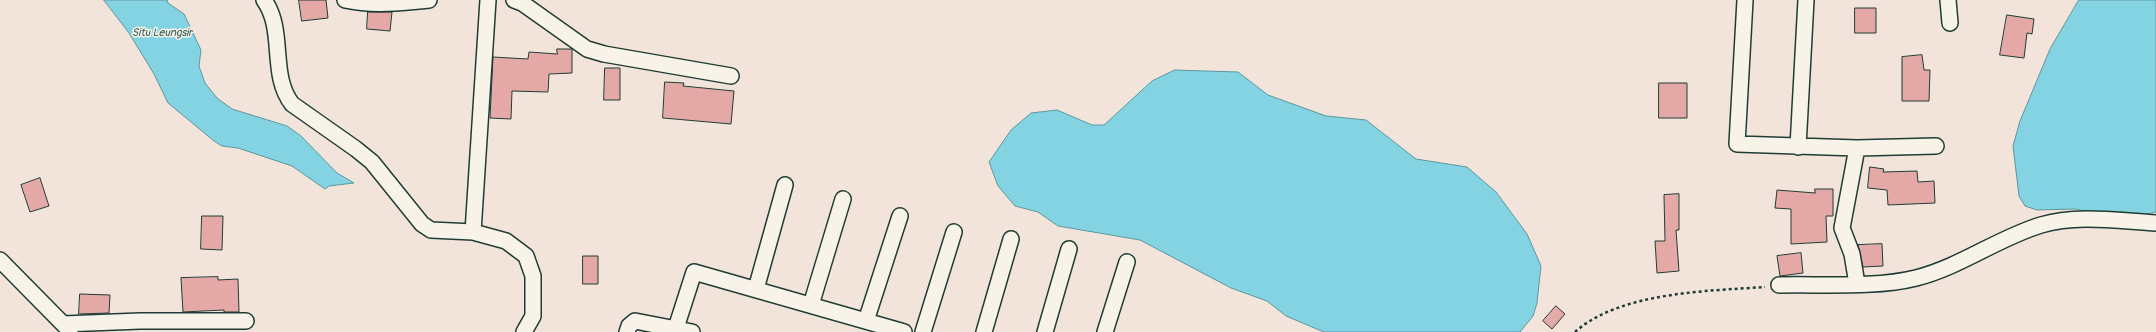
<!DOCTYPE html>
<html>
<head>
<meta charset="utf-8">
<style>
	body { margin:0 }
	canvas { display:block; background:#f3e4db }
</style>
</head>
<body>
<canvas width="2156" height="332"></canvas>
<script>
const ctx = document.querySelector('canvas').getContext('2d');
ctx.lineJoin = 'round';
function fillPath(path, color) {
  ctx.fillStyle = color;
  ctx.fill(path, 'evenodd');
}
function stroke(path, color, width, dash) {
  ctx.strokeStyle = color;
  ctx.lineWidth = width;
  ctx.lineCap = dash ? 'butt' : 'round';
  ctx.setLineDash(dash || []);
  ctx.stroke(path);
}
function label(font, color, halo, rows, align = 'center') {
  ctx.font = font + ' Pangolin,sans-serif';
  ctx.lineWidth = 3;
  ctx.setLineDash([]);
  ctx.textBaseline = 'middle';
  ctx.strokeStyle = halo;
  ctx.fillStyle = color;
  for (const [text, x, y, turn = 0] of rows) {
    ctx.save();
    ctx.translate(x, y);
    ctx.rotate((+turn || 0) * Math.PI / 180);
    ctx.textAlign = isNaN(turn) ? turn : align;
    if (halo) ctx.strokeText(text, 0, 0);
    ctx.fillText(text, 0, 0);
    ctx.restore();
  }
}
const water = new Path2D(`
	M 104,0 L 167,0 L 168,3 L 184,14 L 201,50 L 199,66 L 205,83 L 217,98 L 232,109 L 287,126 L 301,136 L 337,173 L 354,183 L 329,186 L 325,189 L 292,166 L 238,148 L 222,146 L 214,141 L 168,103 L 154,74 L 129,33 Z
	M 2079,0 L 2156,0 L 2156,212 L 2123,220 L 2075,209 L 2037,210 L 2025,206 L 2019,196 L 2013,146 L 2020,121 L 2050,49 Z
	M 1175,70 L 1238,72 L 1268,95 L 1326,116 L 1366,120 L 1416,159 L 1467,167 L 1496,192 L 1527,234 L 1541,266 L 1537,303 L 1533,316 L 1520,332 L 1324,332 L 1286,316 L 1267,301 L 1231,288 L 1140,240 L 1058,226 L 1038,212 L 1015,206 L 998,186 L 989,162 L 1011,130 L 1031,113 L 1057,110 L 1092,125 L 1104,125 L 1152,81 Z`);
fillPath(water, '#84d3e2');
stroke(water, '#5c979c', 1);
const building = new Path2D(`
	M 299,0 L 326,0 L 328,18 L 302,21 Z
	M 1855,8 L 1876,8 L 1876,33 L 1855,33 Z
	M 368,12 L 392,12 L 390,31 L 367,29 Z
	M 2007,15 L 2034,19 L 2032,34 L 2027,33 L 2024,58 L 2000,55 Z
	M 557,49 L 572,49 L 572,73 L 549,74 L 548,92 L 512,91 L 511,119 L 490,118 L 493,57 L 528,59 L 529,52 L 557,54 Z
	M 1922,55 L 1924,70 L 1930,70 L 1929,101 L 1902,101 L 1902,57 Z
	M 605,68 L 620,68 L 620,100 L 604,100 Z
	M 665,82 L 684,83 L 683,86 L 734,91 L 731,124 L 663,118 Z
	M 1659,83 L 1687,83 L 1687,118 L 1659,118 Z
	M 1870,167 L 1884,169 L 1883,172 L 1917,171 L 1918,182 L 1934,181 L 1935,203 L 1888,205 L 1887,190 L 1868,188 Z
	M 40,178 L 49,206 L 30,212 L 21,185 Z
	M 1815,189 L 1833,189 L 1833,216 L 1826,216 L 1827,242 L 1791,244 L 1791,209 L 1775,208 L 1777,190 L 1815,193 Z
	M 1679,194 L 1679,230 L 1676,230 L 1679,271 L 1657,273 L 1655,241 L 1665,241 L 1664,195 Z
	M 202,216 L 223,216 L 222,250 L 201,249 Z
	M 1882,244 L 1883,266 L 1863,267 L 1858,245 Z
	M 1801,253 L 1803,273 L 1780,276 L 1777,256 Z
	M 583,256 L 598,256 L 598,284 L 583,284 Z
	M 218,277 L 218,280 L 238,279 L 239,312 L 224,312 L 224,310 L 183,312 L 181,278 Z
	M 80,294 L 110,295 L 109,313 L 79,314 Z
	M 1556,306 L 1565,314 L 1552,329 L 1543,321 Z`);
fillPath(building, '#e4a9a7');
stroke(building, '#1f3d34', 1);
const minor = new Path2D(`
	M 264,0 C 286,31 269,74 292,104 L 356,149 L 372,162 L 422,224 L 431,230 L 473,232 L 506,241 L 526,256 L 533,276 L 533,316 L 524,332
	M 345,0 C 372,6 402,3 429,0
	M 514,0 L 522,3 L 587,49 L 604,54 L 731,76
	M 1745,0 L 1737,144 L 1857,148
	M 1948,0 L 1950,23
	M 1798,147 L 1806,0
	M 473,232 L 488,0
	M 0,260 L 70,331
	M 1857,284 L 1852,254 L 1842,228 L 1857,148 L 1936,146
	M 1779,285 C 1820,284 1877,288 1916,278 C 1960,267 1998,238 2041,225 C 2077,214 2119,221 2156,223
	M 756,289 L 785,185
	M 811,305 L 843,199
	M 866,321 L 900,216
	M 63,324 L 140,321 L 246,321
	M 676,328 L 694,272 L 904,332
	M 627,332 L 629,326 L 635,321 L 692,332
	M 923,332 L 954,232
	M 984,332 L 1011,239
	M 1045,332 L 1069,249
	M 1105,332 L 1127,262`);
stroke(minor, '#1f3d34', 18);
stroke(new Path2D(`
	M 1575,332 C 1620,292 1707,291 1765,287`), '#1f3d34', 2.5, [3, 3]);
stroke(minor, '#f7f3e8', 15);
label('italic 11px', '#335b57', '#f7f3e8', [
	["Situ Leungsir",162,33]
]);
</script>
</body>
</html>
